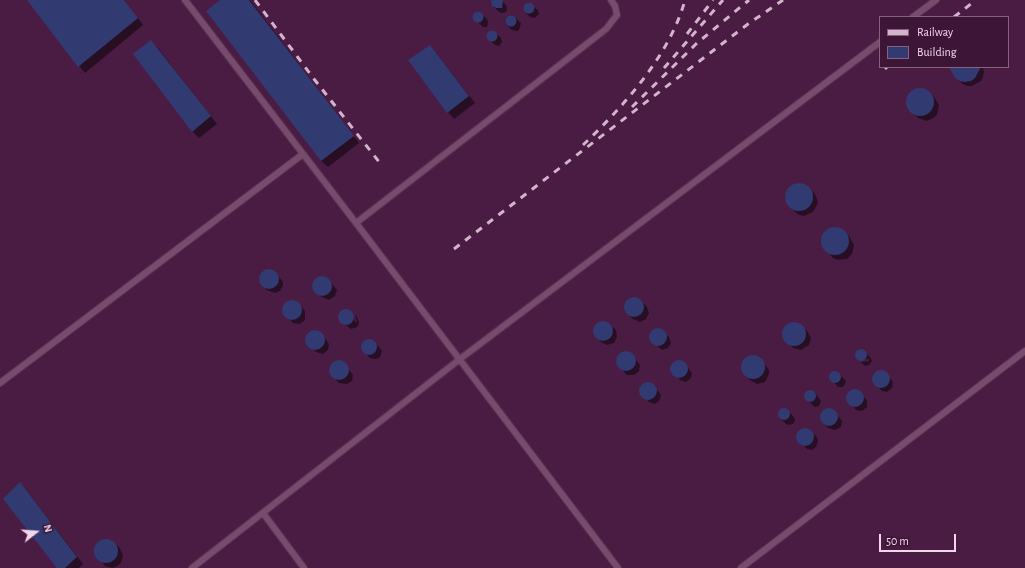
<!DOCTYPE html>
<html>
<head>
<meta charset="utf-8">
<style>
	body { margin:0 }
	#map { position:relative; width:1025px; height:568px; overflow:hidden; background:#3d1537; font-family:"Alegreya Sans",sans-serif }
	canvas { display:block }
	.legend { position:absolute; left:879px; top:16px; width:130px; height:52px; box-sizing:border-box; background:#3d1537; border:1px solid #85637f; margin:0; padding:5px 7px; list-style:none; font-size:12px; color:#f2d7eb }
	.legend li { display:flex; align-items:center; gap:8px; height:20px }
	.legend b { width:20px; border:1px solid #85637f }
	.north { position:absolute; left:16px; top:512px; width:40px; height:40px; -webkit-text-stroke:3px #3d1537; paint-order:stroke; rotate:73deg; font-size:11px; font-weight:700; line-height:16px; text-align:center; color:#f2d7eb }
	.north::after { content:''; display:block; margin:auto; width:14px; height:18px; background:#f2d7eb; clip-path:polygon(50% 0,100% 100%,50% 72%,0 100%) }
	.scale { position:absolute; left:879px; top:534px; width:77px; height:18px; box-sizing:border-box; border:2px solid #f2d7eb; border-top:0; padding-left:5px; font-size:12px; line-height:14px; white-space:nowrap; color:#f2d7eb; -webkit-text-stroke:3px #3d1537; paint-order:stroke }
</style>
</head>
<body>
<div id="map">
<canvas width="1025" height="568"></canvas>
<ul class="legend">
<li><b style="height:5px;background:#d2b4cb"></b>Railway</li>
<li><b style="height:11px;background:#313a71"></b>Building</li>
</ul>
<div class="north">N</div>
<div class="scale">50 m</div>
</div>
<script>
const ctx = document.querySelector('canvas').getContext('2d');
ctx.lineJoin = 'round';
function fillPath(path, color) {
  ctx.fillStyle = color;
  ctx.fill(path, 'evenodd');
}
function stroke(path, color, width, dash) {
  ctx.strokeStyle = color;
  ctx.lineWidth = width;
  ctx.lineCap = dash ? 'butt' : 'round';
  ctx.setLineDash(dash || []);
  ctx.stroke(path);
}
fillPath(new Path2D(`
	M 0,0 L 1025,0 L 1025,568 L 0,568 ZM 880,17 L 1008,17 L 1008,67 L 880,67 Z`), '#4a1c43');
fillPath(new Path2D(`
	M 28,0 L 124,0 L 143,25 L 85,73 L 79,66 Z
	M 222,0 L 250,0 L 359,143 L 328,167 L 321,161 Z
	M 494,0 L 501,0 L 506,5 L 507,8 L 506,12 L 501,13 L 498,11 L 493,6 Z
	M 529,3 L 538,10 L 539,14 L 535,18 L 530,17 L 525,12 L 524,8 L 525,4 Z
	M 478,13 L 482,14 L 487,19 L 488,23 L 487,27 L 483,27 L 474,18 L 474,15 Z
	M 508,17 L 516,18 L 521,23 L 519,30 L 517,31 L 512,30 L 507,25 L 506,21 Z
	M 492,31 L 496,33 L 501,38 L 502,42 L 499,46 L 495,45 L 488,38 L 489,32 Z
	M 151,41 L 158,48 L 217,124 L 199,138 L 192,131 Z
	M 430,46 L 436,53 L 475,103 L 454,119 L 448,112 Z
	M 952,67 L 982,67 L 984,71 L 983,77 L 981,81 L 972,86 L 967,86 L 963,84 L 954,75 Z
	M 917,89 L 922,89 L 929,91 L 934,97 L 939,105 L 937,115 L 933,118 L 927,121 L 918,118 L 909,109 L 907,104 L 907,99 L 912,91 Z
	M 800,183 L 806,185 L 815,194 L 817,199 L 818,203 L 813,212 L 804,216 L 799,215 L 794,211 L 786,201 L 786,191 L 790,187 L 794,184 Z
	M 832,228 L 838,228 L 844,231 L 849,236 L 854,245 L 852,254 L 847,259 L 837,260 L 833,258 L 823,247 L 822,244 L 824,234 L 827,230 Z
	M 268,270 L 275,272 L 283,282 L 283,285 L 280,291 L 275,293 L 267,290 L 262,285 L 260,280 L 262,273 Z
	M 322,277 L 328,279 L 337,290 L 335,296 L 329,300 L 322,297 L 317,292 L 314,286 L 316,280 Z
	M 635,298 L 642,302 L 647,307 L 649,313 L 646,319 L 640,322 L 633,319 L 628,314 L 625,306 L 628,300 Z
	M 290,301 L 297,302 L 305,311 L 305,320 L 300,324 L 293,323 L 284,312 L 285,305 Z
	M 347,310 L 353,313 L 352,313 L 355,322 L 357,322 L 355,315 L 357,317 L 359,323 L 357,327 L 351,329 L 340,321 L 339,315 L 342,311 Z
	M 603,321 L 610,325 L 616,330 L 617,337 L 614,343 L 607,345 L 601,342 L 596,337 L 594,330 L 598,323 Z
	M 792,323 L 801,325 L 807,331 L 811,338 L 809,345 L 801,350 L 793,348 L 784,336 L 785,328 Z
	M 659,329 L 669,337 L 671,343 L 668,348 L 662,350 L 652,342 L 650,335 L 653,330 Z
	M 314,331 L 320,332 L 329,344 L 328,350 L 323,354 L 316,352 L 307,341 L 307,336 Z
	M 368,340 L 374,342 L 379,347 L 382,351 L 380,357 L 376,359 L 370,358 L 364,352 L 362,348 L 363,343 Z
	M 859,350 L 863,350 L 870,357 L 872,361 L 869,365 L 865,366 L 861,362 L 869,361 L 869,359 L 859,360 L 856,357 L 856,353 Z
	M 623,352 L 631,353 L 640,365 L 639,371 L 634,375 L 627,375 L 617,364 L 618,357 Z
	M 754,356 L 761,360 L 769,370 L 769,374 L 765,382 L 757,384 L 750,380 L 744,375 L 742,367 L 745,359 Z
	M 678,361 L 684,363 L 692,373 L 691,378 L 686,382 L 680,380 L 672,370 L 673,364 Z
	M 337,362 L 344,363 L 353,375 L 352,381 L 347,384 L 339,383 L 330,372 L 332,366 Z
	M 879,371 L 885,372 L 893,382 L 892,388 L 887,392 L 882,391 L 873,381 L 874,374 Z
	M 833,372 L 837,372 L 846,381 L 845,384 L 843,387 L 838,387 L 830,378 L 830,375 Z
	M 648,383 L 654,386 L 661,395 L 659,401 L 655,404 L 649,402 L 644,397 L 641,391 L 642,386 Z
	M 810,391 L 814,392 L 819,398 L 821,401 L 819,406 L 815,407 L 806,399 L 805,396 L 806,392 Z
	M 852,391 L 857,391 L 867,400 L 867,407 L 862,411 L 856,410 L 848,400 L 848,395 Z
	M 783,409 L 787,410 L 793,416 L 795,419 L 794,423 L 790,425 L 786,424 L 780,418 L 779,415 L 780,411 Z
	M 827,410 L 834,411 L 842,421 L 841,427 L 835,430 L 828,428 L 823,423 L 822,415 L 824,411 Z
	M 803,429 L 806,429 L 811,432 L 817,437 L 818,441 L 816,447 L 812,450 L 807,449 L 797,438 L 798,434 Z
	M 20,483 L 26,490 L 83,564 L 79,568 L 59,568 Z
	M 104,540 L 108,540 L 113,542 L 119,547 L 123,555 L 121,563 L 117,566 L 113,568 L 105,566 L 95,553 L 97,544 Z`), '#0007');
fillPath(new Path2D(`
	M 27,0 L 124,0 L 138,18 L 78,67 Z
	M 220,0 L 249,0 L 354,136 L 321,161 L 206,11 Z
	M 491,0 L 503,0 L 502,8 L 496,8 L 492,6 Z
	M523.5 8a5.5 5.5 0 1 1 11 0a5.5 5.5 0 1 1-11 0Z
	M472.5 17a5.5 5.5 0 1 1 11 0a5.5 5.5 0 1 1-11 0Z
	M505.5 21a5.5 5.5 0 1 1 11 0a5.5 5.5 0 1 1-11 0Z
	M486.5 36a5.5 5.5 0 1 1 11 0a5.5 5.5 0 1 1-11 0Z
	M 151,40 L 211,116 L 192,132 L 133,54 Z
	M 430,45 L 469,96 L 447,113 L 408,60 Z
	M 949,67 L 981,67 L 975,78 L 971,81 L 965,82 L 960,81 L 955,78 Z
	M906 102a14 14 0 1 1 28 0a14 14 0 1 1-28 0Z
	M785 197a14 14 0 1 1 28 0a14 14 0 1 1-28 0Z
	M821 241a14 14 0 1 1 28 0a14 14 0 1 1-28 0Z
	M259 279a10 10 0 1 1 20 0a10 10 0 1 1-20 0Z
	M312 286a10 10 0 1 1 20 0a10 10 0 1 1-20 0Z
	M624 307a10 10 0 1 1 20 0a10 10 0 1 1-20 0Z
	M282 310a10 10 0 1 1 20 0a10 10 0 1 1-20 0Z
	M338 317a8 8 0 1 1 16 0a8 8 0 1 1-16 0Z
	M593 331a10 10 0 1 1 20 0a10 10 0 1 1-20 0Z
	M782 334a12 12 0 1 1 24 0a12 12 0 1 1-24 0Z
	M649 337a9 9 0 1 1 18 0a9 9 0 1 1-18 0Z
	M305 340a10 10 0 1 1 20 0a10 10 0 1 1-20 0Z
	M361 347a8 8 0 1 1 16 0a8 8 0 1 1-16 0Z
	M855 355a6 6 0 1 1 12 0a6 6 0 1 1-12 0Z
	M616 361a10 10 0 1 1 20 0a10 10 0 1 1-20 0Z
	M741 367a12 12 0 1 1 24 0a12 12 0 1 1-24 0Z
	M329 370a10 10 0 1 1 20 0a10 10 0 1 1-20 0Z
	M670 369a9 9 0 1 1 18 0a9 9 0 1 1-18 0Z
	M872 379a9 9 0 1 1 18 0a9 9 0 1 1-18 0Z
	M829 377a6 6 0 1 1 12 0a6 6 0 1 1-12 0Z
	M639 391a9 9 0 1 1 18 0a9 9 0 1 1-18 0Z
	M846 398a9 9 0 1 1 18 0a9 9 0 1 1-18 0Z
	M804 396a6 6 0 1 1 12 0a6 6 0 1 1-12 0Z
	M778 414a6 6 0 1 1 12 0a6 6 0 1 1-12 0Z
	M820 417a9 9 0 1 1 18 0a9 9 0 1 1-18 0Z
	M796 437a9 9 0 1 1 18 0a9 9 0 1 1-18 0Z
	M 20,482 L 77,557 L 65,568 L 57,568 L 3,499 Z
	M94 551a12 12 0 1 1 24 0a12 12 0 1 1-24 0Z`), '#313a71');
const service = new Path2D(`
	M 185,0 L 356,223 L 606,29 L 617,15 L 615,6 L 611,0
	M 913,17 L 936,0
	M 356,223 L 618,568
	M 0,383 L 303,154
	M 263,513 L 304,568
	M 192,568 L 460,359 L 880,42
	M 741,568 L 1025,351`);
stroke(service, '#55344f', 8);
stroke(service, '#774a6e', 6);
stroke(new Path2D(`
	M 255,0 L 314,79 L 380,163
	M 954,17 L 976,0
	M 687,34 L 713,0
	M 664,68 L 723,0
	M 885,69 L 887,67
	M 632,107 L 696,44 L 749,0
	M 583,145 C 623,107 670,55 685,0
	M 454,249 L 748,24 L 783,0`), '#d2b4cb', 3, [7, 7]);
</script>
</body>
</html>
